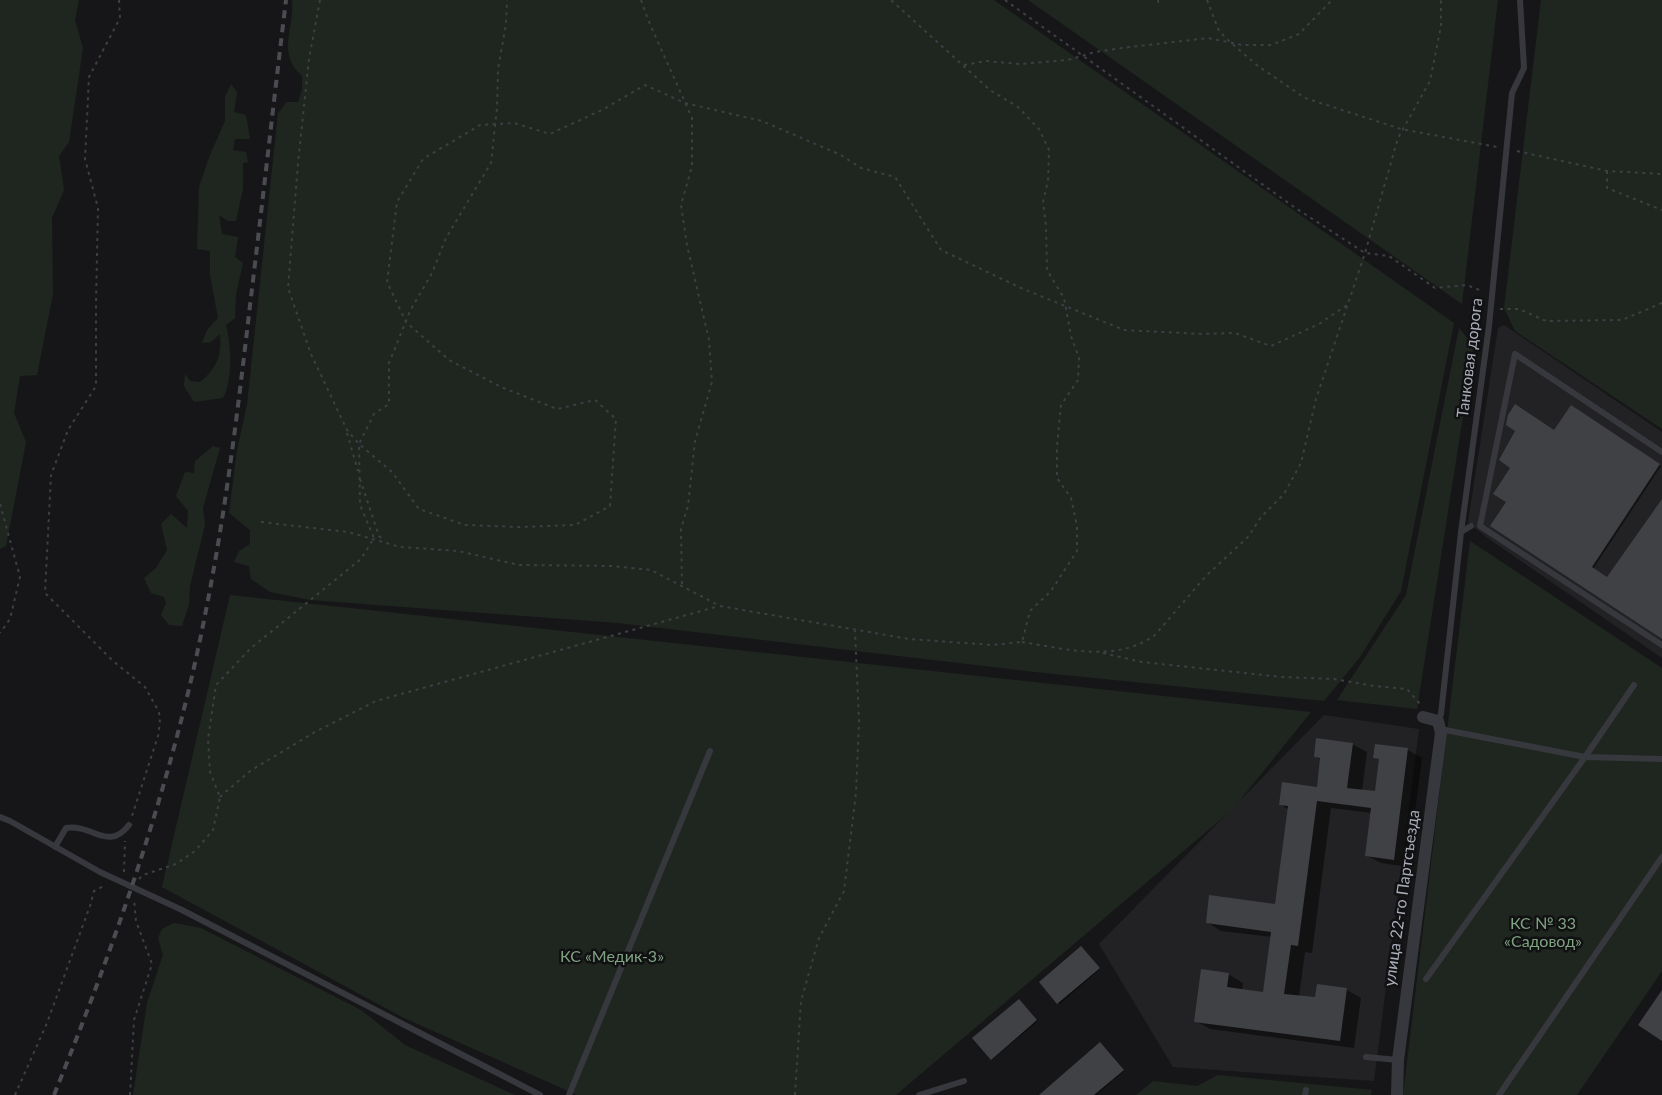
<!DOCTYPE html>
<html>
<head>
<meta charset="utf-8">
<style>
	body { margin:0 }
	canvas { display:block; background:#161618 }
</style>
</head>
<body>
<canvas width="1662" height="1095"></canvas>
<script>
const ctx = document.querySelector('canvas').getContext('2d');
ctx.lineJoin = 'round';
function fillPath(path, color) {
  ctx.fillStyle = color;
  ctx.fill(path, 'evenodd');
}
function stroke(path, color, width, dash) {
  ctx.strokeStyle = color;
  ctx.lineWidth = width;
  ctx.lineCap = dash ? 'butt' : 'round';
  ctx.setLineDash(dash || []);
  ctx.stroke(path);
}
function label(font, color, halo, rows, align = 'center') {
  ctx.font = font + ' Lato,sans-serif';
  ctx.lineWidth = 5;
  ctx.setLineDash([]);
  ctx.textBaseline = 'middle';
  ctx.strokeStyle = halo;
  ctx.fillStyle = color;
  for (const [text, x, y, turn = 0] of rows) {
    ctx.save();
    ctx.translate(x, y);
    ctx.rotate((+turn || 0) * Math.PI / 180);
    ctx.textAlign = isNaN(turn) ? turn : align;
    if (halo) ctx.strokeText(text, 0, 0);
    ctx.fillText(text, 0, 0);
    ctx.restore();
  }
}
fillPath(new Path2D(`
	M 1504,325 L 1662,432 L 1662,658 L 1486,537 L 1468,522 L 1498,328 Z
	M 1324,715 L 1419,729 L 1374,1081 L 1173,1067 L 1099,944 Z`), '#222225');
fillPath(new Path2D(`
	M 0,0 L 79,0 L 75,20 L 83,48 L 69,142 L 59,156 L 64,190 L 52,218 L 53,294 L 37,375 L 20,376 L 14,413 L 26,442 L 6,546 L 0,549 Z
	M 292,0 L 994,0 L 1454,323 L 1401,591 L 1360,657 L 1324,701 L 1044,673 L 618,623 L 310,600 L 270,592 L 251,579 L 249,566 L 234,562 L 239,551 L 250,544 L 250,530 L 229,513 L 237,450 L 247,405 L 278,113 L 287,102 L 298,102 L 302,90 L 302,76 C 276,53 295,28 292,0 Z
	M 1028,0 L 1498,0 L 1462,304 Z
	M 1541,0 L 1662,0 L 1662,429 L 1515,331 L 1504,308 Z
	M 231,84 L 237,92 L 234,112 L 246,115 L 250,139 L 235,139 L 233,150 L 246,152 L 248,162 L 243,163 L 243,189 L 236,221 L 228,221 L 219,215 L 222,234 L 238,237 L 235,257 L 243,263 L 236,294 L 235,318 L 226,325 C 231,344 233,380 223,398 L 194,402 L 184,386 L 185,374 L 190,381 L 200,382 C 217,368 222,355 220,334 L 211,342 L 202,343 L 207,330 L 218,318 L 210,275 L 210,251 L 197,249 L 199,187 L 210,155 L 225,121 L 225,97 Z
	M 1459,328 L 1474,346 L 1417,709 L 1337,700 L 1406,595 Z
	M 213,446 L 220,448 L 203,508 L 205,525 L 190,586 L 189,604 L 182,626 L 169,625 L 161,615 L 166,603 L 164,597 L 151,593 L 144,578 L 156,568 L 167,550 L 161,524 L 171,514 L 187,528 L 188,511 L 176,496 L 185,472 L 194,473 L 195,461 Z
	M 1470,541 L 1662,668 L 1662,971 L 1577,1095 L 1403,1095 Z
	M 230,595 L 1311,712 L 1233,809 L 896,1095 L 577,1095 L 402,1017 L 162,887 Z
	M 174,923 L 201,928 L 361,1010 L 405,1045 L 515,1095 L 133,1095 L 147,1003 L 163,955 L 158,938 L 162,929 Z
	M 1218,1075 L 1372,1090 L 1371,1095 L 1136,1095 L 1153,1081 L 1197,1086 Z`), '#1e261f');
fillPath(new Path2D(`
	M 1572,407 L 1661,466 L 1593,569 L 1608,579 L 1662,503 L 1662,639 L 1492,526 L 1560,436 Z
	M 1352,744 L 1367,752 L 1362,791 L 1376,793 L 1380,760 L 1375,757 L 1376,746 L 1408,750 L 1422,758 L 1408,867 L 1381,863 L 1366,855 L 1372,813 L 1331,808 L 1312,953 L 1305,952 L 1299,997 L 1317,999 L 1318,986 L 1347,990 L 1361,998 L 1354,1048 L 1210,1029 L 1196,1021 L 1228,974 L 1243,983 L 1242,990 L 1265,993 L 1272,937 L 1221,931 L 1207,922 L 1277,905 L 1289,810 L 1280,804 L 1318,789 L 1322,760 L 1316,757 Z
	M 1083,949 L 1100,969 L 1060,1004 L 1058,1003 Z
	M 1020,1001 L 1038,1021 L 993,1059 L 992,1058 Z
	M 1102,1045 L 1124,1071 L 1096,1095 L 1041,1095 Z`), '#0007');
fillPath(new Path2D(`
	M 1515,404 L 1554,430 L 1571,405 L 1660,464 L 1592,567 L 1607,577 L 1662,499 L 1662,639 L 1490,526 L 1506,502 L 1493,494 L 1510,468 L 1499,460 L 1515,431 L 1506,425 L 1508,415 Z
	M 1316,738 L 1353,743 L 1347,788 L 1375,791 L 1379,759 L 1373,758 L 1375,744 L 1408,748 L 1394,860 L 1365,856 L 1371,808 L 1317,801 L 1298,946 L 1291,945 L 1284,994 L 1315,997 L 1317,984 L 1347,988 L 1340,1041 L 1194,1022 L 1201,969 L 1229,973 L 1227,987 L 1263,992 L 1271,932 L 1206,923 L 1209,895 L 1275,904 L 1288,806 L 1279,805 L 1282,782 L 1317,787 L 1320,758 L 1314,757 Z
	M 1081,946 L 1100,968 L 1057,1004 L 1039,982 Z
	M 1662,990 L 1662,1041 L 1638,1025 Z
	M 1019,999 L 1037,1020 L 991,1060 L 972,1038 Z
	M 1100,1042 L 1124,1070 L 1094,1095 L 1039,1095 Z`), '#404145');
stroke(new Path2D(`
	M 119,0 L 120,18 L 89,77 L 85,159 L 98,208 L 96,303 L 96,386 L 68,430 L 51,475 L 45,593 L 113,661 L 145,687 L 159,712 L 160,723 L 158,736 L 132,816
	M 320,0 L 309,59 L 298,163 L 288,288 L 311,354 L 347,430 L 359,444 L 392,472 L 419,509 L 465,525 L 520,527 L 575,525 L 610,506 L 616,419 L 595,400 L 557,409 L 501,387 L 449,360 L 406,322 L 387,282 L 397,202 L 423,159 L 480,125 L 514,123 L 550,134 L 604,109 L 645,85 L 685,103 L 762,121 L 841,155 L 861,168 L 895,177 L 941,250 L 1021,288 L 1124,330 L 1202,334 L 1235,333 L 1271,346 L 1319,324 L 1347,305
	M 641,0 L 649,22 L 692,118 L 692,166 L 681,205 L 687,245 L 709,340 L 712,382 L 695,441 L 688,506 L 681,529 L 682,587
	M 1005,0 L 1294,207 L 1365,253 L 1389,256 L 1435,288 L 1467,285 L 1482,291
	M 1158,0 L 1159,7
	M 1207,0 L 1219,31 L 1230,42 L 1258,66 L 1305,98 L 1401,129 L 1497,147
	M 964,65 L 986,61 L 1019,64 L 1068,60 L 1095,52 L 1122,48 L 1208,38 L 1242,45 L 1271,45 L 1299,34 L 1332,0
	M 1517,151 L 1607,171 L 1662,174
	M 1607,171 L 1607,188 L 1662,210
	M 1500,309 L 1519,309 L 1546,321 L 1622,320 L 1662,303
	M 347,433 L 358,471
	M 360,479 L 379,536 L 384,540
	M 0,504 L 20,577 L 10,619 L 0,633
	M 261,522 L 348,532 L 400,547 L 458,551 L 519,565 L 612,566 L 651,570 L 720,606 L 909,639 L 992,645 L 1022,642 L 1030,611 L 1051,591 L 1077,551 L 1077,526 L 1071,498 L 1057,478 L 1057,446 L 1061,405 L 1078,380 L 1079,358 L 1071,336 L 1064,298 L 1047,270 L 1046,226 L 1043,202 L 1048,181 L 1049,150 L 1039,129 L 1018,107 L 990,90 L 891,0
	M 1022,642 C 1066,649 1116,663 1155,635 L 1206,576 L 1248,537 L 1261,517 L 1284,494 L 1301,463 L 1316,399 L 1365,253 L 1398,138 L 1430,81 L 1441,26 L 1441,0
	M 1103,653 L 1142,662 L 1282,677 L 1334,679 L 1374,686 L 1407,689 L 1420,704
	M 220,797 L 250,771 L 315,732 L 376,701 L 719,606
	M 124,872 L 125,841
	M 139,879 L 143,875 L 176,864 L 195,851 L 213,830 L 220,797 L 210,772 L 208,739 L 216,685 L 251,648 L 361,559 L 374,538 L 360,505 L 359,444 L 374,414 L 389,404 L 389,363 L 410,311 L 432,273 L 446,238 L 491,163 L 497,108 L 498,69 L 506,24 L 507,0
	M 15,1095 L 47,1023 L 90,906 L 94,891 L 106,885
	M 130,1095 L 134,1020 L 152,964 L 136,921 L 134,899
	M 795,1095 L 801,1001 L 819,938 L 844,891 L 856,793 L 859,721 L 855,631`), '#3d3f44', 2, [3, 4.5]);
stroke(new Path2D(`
	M 1662,452 L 1515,354 L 1480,526 L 1662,645
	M 1461,532 L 1471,526
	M 1438,721 L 1441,714 L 1461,532 L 1489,326 L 1512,93 L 1524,68 L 1520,0
	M 1440,729 L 1585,757 L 1662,759
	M 0,817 L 10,821 L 100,872 L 182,910 L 540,1095
	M 55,847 L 66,828 C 93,824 108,852 129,825
	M 1426,979 L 1585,757 L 1634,685
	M 1366,1057 L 1398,1060
	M 569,1095 L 710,751
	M 919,1095 L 964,1081
	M 1305,1095 L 1306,1090
	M 1499,1095 L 1662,857`), '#37383d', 6);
stroke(new Path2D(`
	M 1397,1095 L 1398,1060 L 1441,733 L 1438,721 L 1423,717`), '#37383d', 12);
stroke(new Path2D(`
	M 54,1095 C 118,937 175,773 207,605 C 227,503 239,400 251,297 C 263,198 274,99 286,0`), '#4a4c52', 4, [8, 6]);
label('16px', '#a8adb8', '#111113', [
	["Танковая дорога",1470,358,-83],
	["улица 22-го Партсъезда",1402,898,-82]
]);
label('16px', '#7fa381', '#111113', [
	["КС № 33",1543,924],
	["«Садовод»",1543,942],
	["КС «Медик-3»",612,957]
]);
</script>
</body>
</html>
